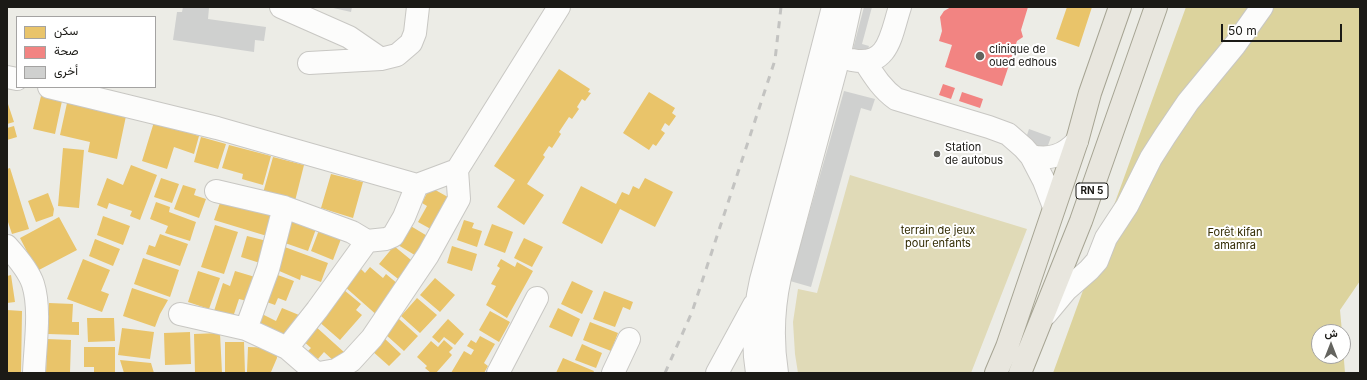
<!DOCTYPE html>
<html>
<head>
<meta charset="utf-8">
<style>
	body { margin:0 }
	#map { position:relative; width:1367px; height:380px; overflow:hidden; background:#ecece6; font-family:Inter,Vazirmatn,sans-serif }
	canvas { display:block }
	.frame { position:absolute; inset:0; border:8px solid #1b1a16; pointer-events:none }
	.legend { position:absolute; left:16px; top:16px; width:140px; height:72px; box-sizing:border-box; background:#fff; border:1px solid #a4a3a2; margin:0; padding:5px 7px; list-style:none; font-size:12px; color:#1b1a16 }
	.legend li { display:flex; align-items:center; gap:8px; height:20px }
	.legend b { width:20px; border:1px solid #a4a3a2 }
	.north { position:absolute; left:1311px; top:324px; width:40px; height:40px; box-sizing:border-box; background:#fff; border:1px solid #a4a3a2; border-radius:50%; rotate:0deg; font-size:11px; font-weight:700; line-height:16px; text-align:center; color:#1b1a16 }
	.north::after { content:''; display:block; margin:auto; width:14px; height:18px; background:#64645f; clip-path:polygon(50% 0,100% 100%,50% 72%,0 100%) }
	.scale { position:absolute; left:1221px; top:24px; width:121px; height:18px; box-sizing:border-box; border:2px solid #1b1a16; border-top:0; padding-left:5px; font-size:12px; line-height:14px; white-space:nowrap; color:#1b1a16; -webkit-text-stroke:3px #fff; paint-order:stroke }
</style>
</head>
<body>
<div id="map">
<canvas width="1367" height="380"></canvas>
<div class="frame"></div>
<ul class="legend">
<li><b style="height:11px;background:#e9c46a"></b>سكن</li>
<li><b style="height:11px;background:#f28482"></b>صحة</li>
<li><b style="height:11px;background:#cfd0cf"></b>أخرى</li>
</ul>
<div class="north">ش</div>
<div class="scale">50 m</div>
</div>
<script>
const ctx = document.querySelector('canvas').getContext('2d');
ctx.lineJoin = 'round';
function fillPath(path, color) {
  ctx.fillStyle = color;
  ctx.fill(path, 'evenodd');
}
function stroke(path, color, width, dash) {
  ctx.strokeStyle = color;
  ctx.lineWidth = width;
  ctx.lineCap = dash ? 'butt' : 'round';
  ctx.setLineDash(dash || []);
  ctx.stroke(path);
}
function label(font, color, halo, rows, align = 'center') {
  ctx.font = font + ' Inter,sans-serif';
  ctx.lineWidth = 4;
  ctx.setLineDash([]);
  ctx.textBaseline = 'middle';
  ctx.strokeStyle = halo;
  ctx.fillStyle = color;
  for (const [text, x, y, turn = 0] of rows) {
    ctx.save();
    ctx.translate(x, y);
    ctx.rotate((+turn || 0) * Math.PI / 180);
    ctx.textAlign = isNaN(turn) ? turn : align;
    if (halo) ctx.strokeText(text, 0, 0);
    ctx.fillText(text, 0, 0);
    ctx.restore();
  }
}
fillPath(new Path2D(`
	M 850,175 L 1027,229 L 971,373 L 798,373 L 795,354 L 793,322 L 798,289 L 817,293 Z`), '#e0dab7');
fillPath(new Path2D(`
	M 1186,7 L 1360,7 L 1360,281 L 1340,310 L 1342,332 L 1319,332 L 1319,356 L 1343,356 L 1343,348 L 1345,373 L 1053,373 Z`), '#dcd39d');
fillPath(new Path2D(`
	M 1067,7 L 1092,7 L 1079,47 L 1056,39 Z
	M 559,69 L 590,89 L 588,92 L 591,93 L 585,101 L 582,99 L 577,107 L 579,109 L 572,119 L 569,117 L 559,132 L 561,134 L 552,148 L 549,146 L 543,155 L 545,157 L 527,184 L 544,195 L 524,225 L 497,207 L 515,180 L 494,166 Z
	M 649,92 L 675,108 L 672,113 L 676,116 L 669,126 L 665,123 L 661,130 L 665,133 L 656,146 L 653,144 L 649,150 L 623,133 Z
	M 41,96 L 62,101 L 55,134 L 33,129 Z
	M 7,101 L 14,122 L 7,124 Z
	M 67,103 L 126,116 L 117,159 L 88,152 L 90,142 L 60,135 Z
	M 154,122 L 199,136 L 194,154 L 174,147 L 167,169 L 142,161 Z
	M 14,126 L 17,137 L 7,140 L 7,128 Z
	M 201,137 L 226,144 L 218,169 L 194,162 Z
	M 229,145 L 271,156 L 263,185 L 242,179 L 243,174 L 222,168 Z
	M 63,148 L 84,150 L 79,208 L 58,206 Z
	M 273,157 L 304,165 L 295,201 L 263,193 Z
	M 131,165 L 157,175 L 140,220 L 130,216 L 132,211 L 109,203 L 107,209 L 97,205 L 107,178 L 123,185 Z
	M 10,168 L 29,229 L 12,234 L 7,219 L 7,169 Z
	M 331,174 L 363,182 L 353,218 L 321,208 Z
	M 161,178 L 179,184 L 172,203 L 154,197 Z
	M 645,178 L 673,192 L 655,227 L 620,209 L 602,244 L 562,223 L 581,186 L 616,204 L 622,192 L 629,195 L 633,186 L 639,189 Z
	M 183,185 L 196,189 L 194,195 L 206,199 L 199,218 L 174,209 Z
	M 430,187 L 455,201 L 438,233 L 418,222 L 427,206 L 422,203 Z
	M 48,193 L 54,209 L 53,216 L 36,222 L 28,201 Z
	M 221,200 L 273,216 L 267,236 L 214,220 Z
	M 156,202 L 170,207 L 169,212 L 196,222 L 190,241 L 165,233 L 168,226 L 150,219 Z
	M 103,216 L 130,226 L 123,245 L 97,235 Z
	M 59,217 L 77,250 L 37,271 L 20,238 Z
	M 290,219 L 316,229 L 308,251 L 285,243 Z
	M 464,220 L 474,223 L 472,228 L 482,231 L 477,247 L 457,240 Z
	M 492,224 L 513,232 L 505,253 L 484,245 Z
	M 215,225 L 238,232 L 224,274 L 201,267 Z
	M 409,225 L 434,240 L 423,260 L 398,245 Z
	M 319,230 L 341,239 L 333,260 L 311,251 Z
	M 160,234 L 188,244 L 180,266 L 146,254 L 149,245 L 155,247 Z
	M 247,236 L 267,241 L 260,263 L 241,257 Z
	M 524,238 L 543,247 L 532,267 L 514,258 Z
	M 95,239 L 120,249 L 113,266 L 89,256 Z
	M 282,246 L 328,263 L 321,282 L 301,275 L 300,280 L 277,270 Z
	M 394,246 L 416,264 L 402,282 L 379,264 Z
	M 452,246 L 477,254 L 472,271 L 447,263 Z
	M 143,258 L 179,270 L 170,297 L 134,284 Z
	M 83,259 L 110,270 L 101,291 L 109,294 L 102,312 L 67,299 Z
	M 501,259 L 515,267 L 517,262 L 533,271 L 507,318 L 486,305 L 496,286 L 491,284 L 500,268 L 497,266 Z
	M 370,267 L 383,278 L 386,274 L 404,289 L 379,317 L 344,286 L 360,268 L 365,273 Z
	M 198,271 L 220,278 L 209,309 L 188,302 Z
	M 235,271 L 255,277 L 247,301 L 239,299 L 233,317 L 214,311 L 223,283 L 230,286 Z
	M 275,274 L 294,281 L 286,301 L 278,298 L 275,305 L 264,301 Z
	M 11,275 L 15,302 L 7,303 L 7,276 Z
	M 435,278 L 455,295 L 440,312 L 420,295 Z
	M 572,281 L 593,291 L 582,314 L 561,304 Z
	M 132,288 L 168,300 L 160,314 L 155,327 L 123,316 Z
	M 344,290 L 361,304 L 356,310 L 362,315 L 340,340 L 317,320 Z
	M 604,291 L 633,302 L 630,310 L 623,307 L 615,327 L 593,319 Z
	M 417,298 L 437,315 L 420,333 L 401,316 Z
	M 49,303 L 73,304 L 72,322 L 79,322 L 79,335 L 48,334 Z
	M 282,308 L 299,315 L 288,340 L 254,325 L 260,313 L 276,321 Z
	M 558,308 L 580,319 L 572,337 L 549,327 Z
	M 7,310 L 22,311 L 21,373 L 7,373 Z
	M 490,311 L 510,322 L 499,342 L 479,330 Z
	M 87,318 L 114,318 L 115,341 L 88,342 Z
	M 399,319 L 418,336 L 404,351 L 385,334 Z
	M 448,319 L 464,334 L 455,345 L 444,337 L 439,343 L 432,337 Z
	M 590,322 L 618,333 L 611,351 L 583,340 Z
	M 314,325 L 345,353 L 336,363 L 324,352 L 318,359 L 308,351 L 311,348 L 301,339 Z
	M 122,328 L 154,332 L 150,359 L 118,355 Z
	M 190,332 L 191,364 L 165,365 L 164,333 Z
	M 220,333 L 222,373 L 195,373 L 194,334 Z
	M 480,336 L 495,344 L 484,363 L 488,366 L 484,373 L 451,373 L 464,351 L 471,355 L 474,350 L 467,346 L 471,340 L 476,343 Z
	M 383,337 L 401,354 L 389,366 L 371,350 Z
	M 47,339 L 71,340 L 70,373 L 46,373 Z
	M 444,340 L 453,348 L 449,352 L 452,355 L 436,373 L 431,373 L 425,368 L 427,366 L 417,357 L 431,341 L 438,347 Z
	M 225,342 L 244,342 L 245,373 L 225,373 Z
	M 582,344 L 602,353 L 596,368 L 575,360 Z
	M 84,347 L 115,347 L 115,373 L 94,373 L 94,367 L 84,367 Z
	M 248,347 L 276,348 L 277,358 L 271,372 L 247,372 Z
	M 563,358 L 594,371 L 593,373 L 556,373 Z
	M 120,360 L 151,363 L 154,373 L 124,373 Z`), '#e9c46a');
fillPath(new Path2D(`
	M 951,7 L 1028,7 L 1021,30 L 1023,37 L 1017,41 L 1002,86 L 945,67 L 952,45 L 939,41 L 942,31 L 940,17 L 944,11 Z
	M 943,84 L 955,88 L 951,99 L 939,95 Z
	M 962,92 L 983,99 L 980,108 L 959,101 Z`), '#f28482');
fillPath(new Path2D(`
	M 183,7 L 209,8 L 208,19 L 266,27 L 264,41 L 255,40 L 254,52 L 173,40 L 177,12 L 182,12 Z
	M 329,7 L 352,7 L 351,12 Z
	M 864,7 L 872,7 L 862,44 L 869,46 L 867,52 L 853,49 Z
	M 844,91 L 875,99 L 871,111 L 861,108 L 811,287 L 790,281 Z
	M 1029,129 L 1051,137 L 1047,148 L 1025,141 Z`), '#cfd0cf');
const minor = new Path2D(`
	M 281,7 L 349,37 L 381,59
	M 852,60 C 889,68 891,34 900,7
	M 865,62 C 874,76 882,89 896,99 L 989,127 L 1008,134 L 1024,148 L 1031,156 L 1044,181 L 1054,207
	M 309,63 L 381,59 L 397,55 L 411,43 L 415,33 L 418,7
	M 7,77 L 17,79
	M 49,87 L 217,128 L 417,185 L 457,170 L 559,7
	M 1031,156 C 1049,160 1064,156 1077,141
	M 216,191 L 284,207 L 352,232 L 367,241 L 386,239 L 393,236 L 404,217 L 417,185
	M 7,246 C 16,256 29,271 33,284 C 41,309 35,346 34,373
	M 180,314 L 246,329 L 287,348 L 316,373
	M 1046,314 L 1066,290 L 1089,270 L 1097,261 L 1106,238 L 1127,206 L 1151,158 L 1165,136 L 1188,102 L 1235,45 L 1262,7
	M 246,329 L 268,269 L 284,207
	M 287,348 L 317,310 L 367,241
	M 319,373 L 336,370 L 351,361 L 372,338 L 428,255 L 459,199 L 457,170
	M 498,373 L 537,298
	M 613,373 L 629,339
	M 717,373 L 754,305
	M 757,373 C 752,342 754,311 761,280 L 797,147 L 833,7
	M 777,373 C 772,341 773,309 780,277 L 839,57 L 850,7`);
const major = new Path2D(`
	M 996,373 L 1007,347 L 1077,141 L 1090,93 L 1120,7
	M 1020,373 L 1081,221 L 1156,7`);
stroke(minor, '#c8c7c3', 24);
stroke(major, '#a6a493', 24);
stroke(minor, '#fcfcfb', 22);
stroke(major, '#e8e6de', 22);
stroke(new Path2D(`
	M 665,373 L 692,312 L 775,60 L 781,7`), '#c3c3c1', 3, [7, 7]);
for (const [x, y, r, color] of [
	[980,56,5,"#64645f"],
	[937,154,4,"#64645f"]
]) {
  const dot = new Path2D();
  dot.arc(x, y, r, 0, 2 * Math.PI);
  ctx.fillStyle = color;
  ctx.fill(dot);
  stroke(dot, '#fff', 1.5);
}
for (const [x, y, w] of [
	[1092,191,32]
]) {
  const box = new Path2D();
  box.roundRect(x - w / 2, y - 8, w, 16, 3);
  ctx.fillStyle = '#fff';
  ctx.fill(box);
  stroke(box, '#1b1a16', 1);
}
label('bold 10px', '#1b1a16', null, [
	["RN 5",1092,191]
]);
label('11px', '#1b1a16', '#fff', [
	["clinique de",989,50],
	["oued edhous",989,63],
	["Station",945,148],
	["de autobus",945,161]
], 'left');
label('11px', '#312a01', '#fff', [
	["terrain de jeux",938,231],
	["pour enfants",938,244],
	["Forêt kifan",1235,233],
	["amamra",1235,246]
]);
</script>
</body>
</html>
